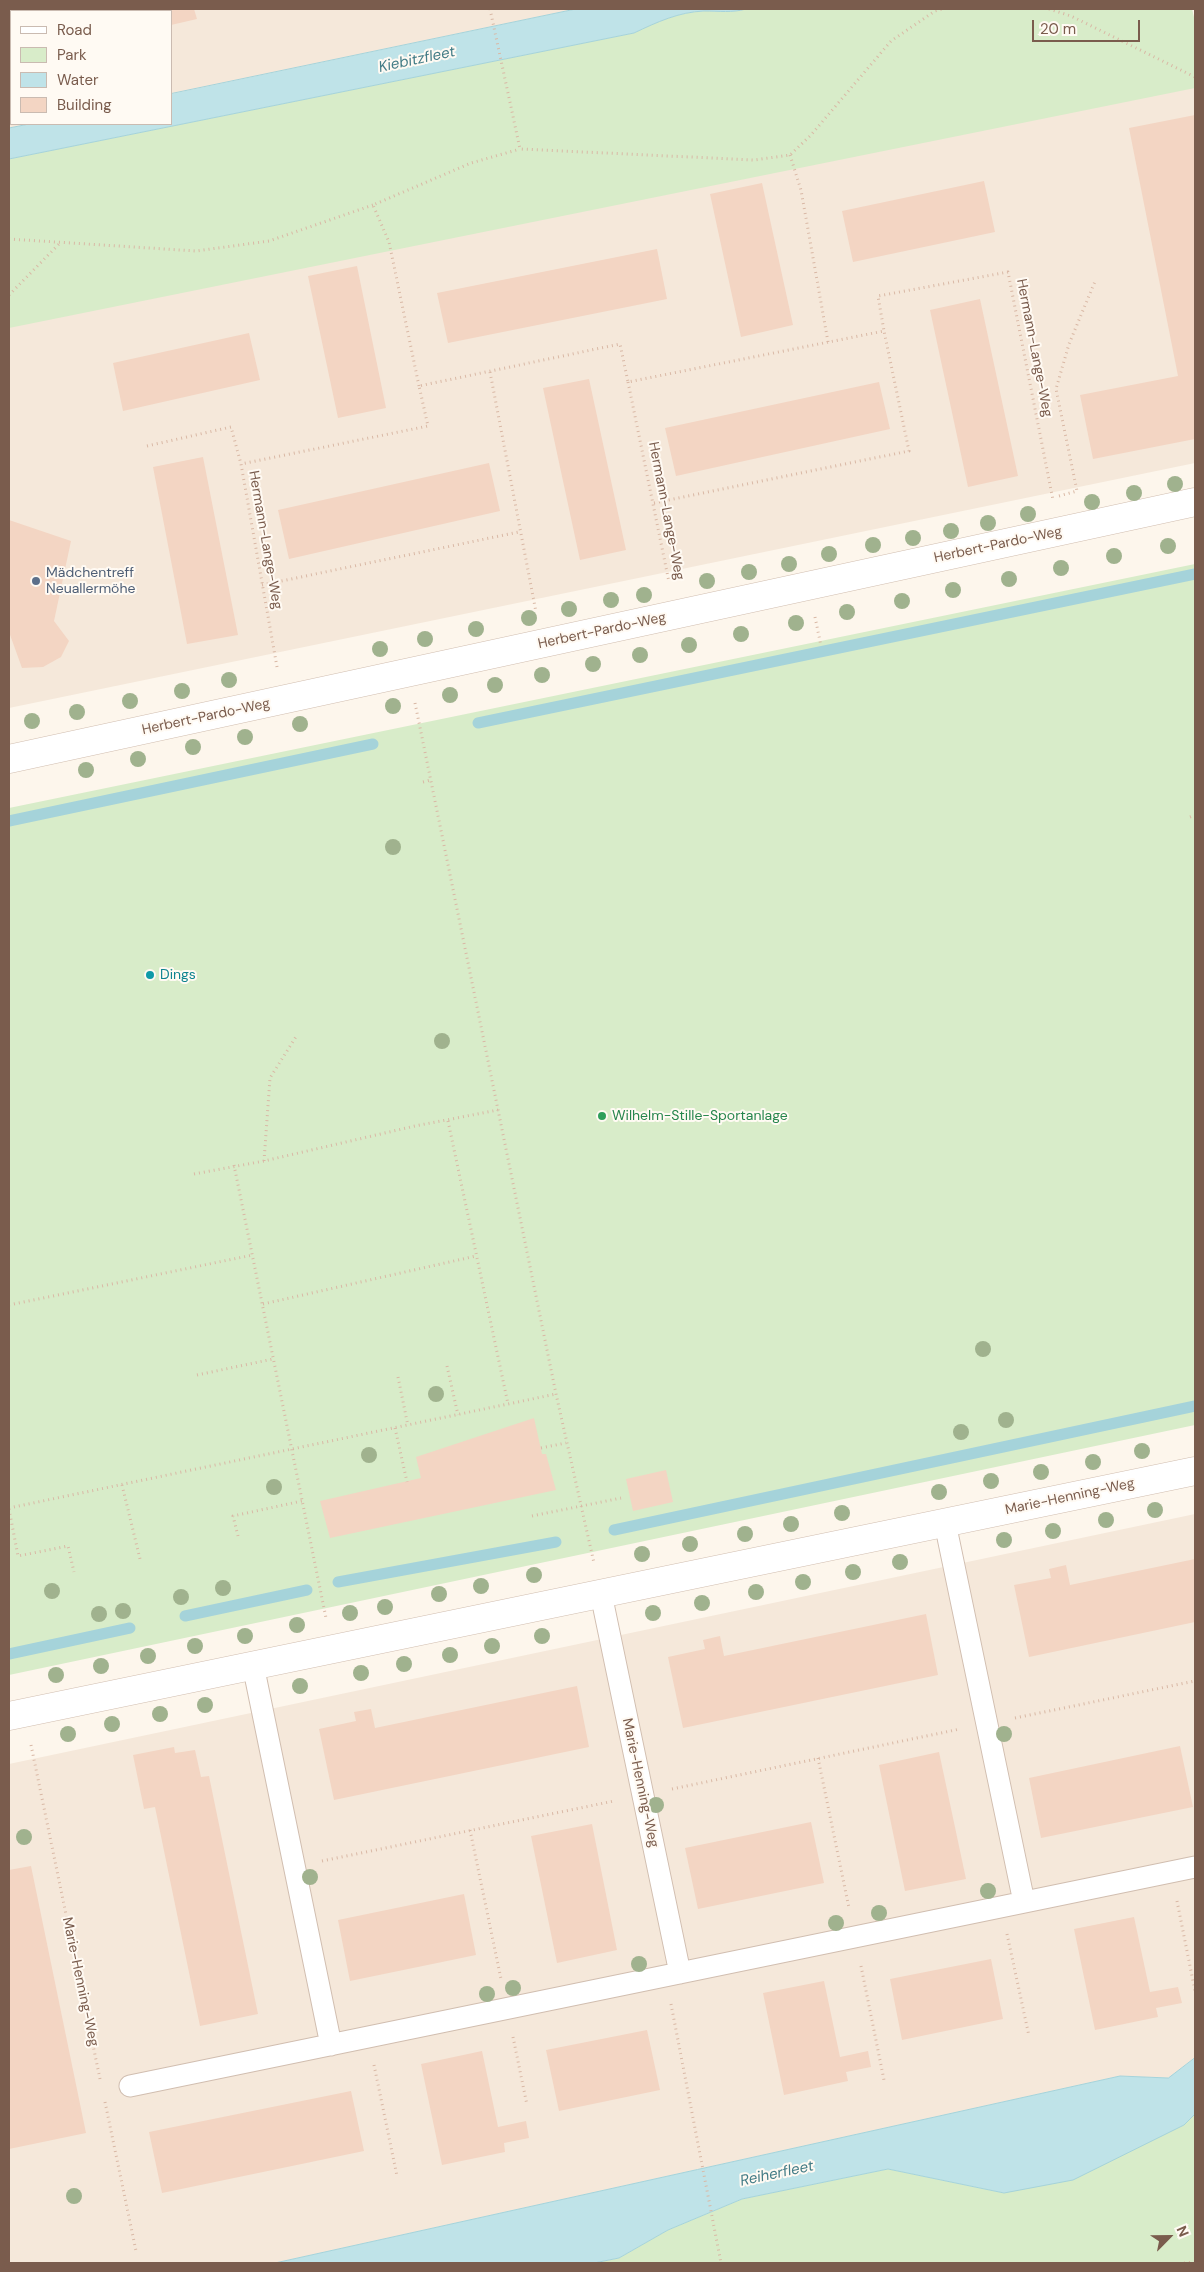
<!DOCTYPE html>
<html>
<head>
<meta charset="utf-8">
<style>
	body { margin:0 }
	#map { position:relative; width:1204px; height:2272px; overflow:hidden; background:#fdf6ec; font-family:"DM Sans",sans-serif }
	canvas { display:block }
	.frame { position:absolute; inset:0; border:10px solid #7a5c4d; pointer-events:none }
	.legend { position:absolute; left:10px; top:10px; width:162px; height:115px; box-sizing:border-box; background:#fffaf3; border:1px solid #cabbb1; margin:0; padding:6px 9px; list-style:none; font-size:15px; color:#7a5c4d }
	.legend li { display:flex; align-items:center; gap:10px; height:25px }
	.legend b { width:25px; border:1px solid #cabbb1 }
	.north { position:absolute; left:1144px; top:2212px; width:50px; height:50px; -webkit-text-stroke:4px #fffaf3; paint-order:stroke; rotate:67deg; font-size:14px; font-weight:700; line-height:20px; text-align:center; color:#7a5c4d }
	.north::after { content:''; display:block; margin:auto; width:18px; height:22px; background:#7a5c4d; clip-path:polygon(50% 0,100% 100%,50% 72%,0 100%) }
	.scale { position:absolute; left:1032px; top:20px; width:108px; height:22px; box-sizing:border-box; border:2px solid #7a5c4d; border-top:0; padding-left:6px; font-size:15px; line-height:18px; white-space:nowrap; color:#7a5c4d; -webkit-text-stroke:4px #fffaf3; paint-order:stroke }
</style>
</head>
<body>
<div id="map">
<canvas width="1204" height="2272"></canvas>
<div class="frame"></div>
<ul class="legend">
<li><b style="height:6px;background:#fff"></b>Road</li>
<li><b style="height:14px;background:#d8ecc9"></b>Park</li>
<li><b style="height:14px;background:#bfe3e8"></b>Water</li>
<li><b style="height:14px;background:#f3d5c3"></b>Building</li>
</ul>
<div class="north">N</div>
<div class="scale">20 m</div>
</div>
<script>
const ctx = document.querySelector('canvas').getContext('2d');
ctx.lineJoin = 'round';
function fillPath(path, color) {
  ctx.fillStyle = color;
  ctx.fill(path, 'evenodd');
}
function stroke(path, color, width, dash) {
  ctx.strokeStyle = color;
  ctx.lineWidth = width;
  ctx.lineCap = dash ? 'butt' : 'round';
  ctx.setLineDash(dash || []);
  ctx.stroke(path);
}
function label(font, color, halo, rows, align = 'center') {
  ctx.font = font + ' "DM Sans",sans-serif';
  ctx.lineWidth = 4;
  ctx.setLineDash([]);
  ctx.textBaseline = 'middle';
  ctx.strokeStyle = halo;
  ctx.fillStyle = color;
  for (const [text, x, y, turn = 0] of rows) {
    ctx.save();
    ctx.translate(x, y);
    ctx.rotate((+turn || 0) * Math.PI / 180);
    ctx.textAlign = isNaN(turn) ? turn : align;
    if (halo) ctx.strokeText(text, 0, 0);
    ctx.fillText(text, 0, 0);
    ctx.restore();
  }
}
fillPath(new Path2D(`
	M 9,9 L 576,9 L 171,94 L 171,11 L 11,11 L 11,124 L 29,124 L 9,128 Z
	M 746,9 L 1192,9 L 1195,22 L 1195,463 L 9,708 L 9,159 L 634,33 L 663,18 L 732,12 Z
	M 1195,1514 L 1195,2058 L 1168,2078 L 1120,2076 L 275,2263 L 9,2263 L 9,1764 Z`), '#f5e8da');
fillPath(new Path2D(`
	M 746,9 L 1192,9 L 1195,22 L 1195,88 L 9,328 L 9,159 L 634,33 C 657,22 679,12 704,11 C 719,11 732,13 746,9 Z
	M 1195,564 L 1195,1425 L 9,1675 L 9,808 Z
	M 1195,2114 L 1195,2263 L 594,2263 L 619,2258 L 668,2230 L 742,2199 L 888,2169 L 1004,2193 L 1184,2125 Z`), '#d8ecc9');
const water = new Path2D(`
	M 576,9 L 746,9 C 732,13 719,11 704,11 C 679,12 657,22 634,33 L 9,159 L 9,128 L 29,124 L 171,124 L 171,94 Z
	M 1195,2058 L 1195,2114 L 1184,2125 L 1073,2180 L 1004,2193 L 888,2169 L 742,2199 L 668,2230 L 619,2258 L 594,2263 L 275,2263 L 1120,2076 L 1168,2078 Z`);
fillPath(water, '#bfe3e8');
stroke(water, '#a5d3da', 1);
stroke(new Path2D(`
	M 478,723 L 1195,574
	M 9,821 L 373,744
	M 614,1530 L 1195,1406
	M 338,1582 L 556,1542
	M 185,1616 L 307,1590
	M 9,1654 L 130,1628`), '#a5d3da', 11);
fillPath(new Path2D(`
	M 9,9 L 194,9 L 197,19 L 171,25 L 171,11 L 11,11 L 11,59 L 9,59 Z
	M 1195,115 L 1195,439 L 1093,459 L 1080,395 L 1178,376 L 1129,128 Z
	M 984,181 L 995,232 L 853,262 L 842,211 Z
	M 762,183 L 793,325 L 741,337 L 710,194 Z
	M 657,249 L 667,299 L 448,343 L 437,293 Z
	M 357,266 L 386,408 L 338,418 L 308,276 Z
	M 980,299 L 1018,476 L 968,487 L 930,310 Z
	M 249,333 L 260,380 L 123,411 L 113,363 Z
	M 589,379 L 626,550 L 580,560 L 543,388 Z
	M 879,382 L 890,429 L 676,476 L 665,428 Z
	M 203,457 L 238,635 L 187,644 L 153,467 Z
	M 489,463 L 500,511 L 289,559 L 278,510 Z
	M 9,520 L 71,541 L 54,621 L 69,641 L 61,657 L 43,667 L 22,668 L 9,632 Z
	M 534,1418 L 542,1454 L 546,1454 L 556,1490 L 330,1538 L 320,1501 L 421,1478 L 416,1457 Z
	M 666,1470 L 673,1502 L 633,1511 L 626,1479 Z
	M 1195,1559 L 1195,1622 L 1029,1657 L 1014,1585 L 1051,1578 L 1049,1569 L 1066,1565 L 1070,1585 Z
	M 926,1614 L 938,1675 L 683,1728 L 668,1657 L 705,1649 L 703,1640 L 720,1636 L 724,1656 Z
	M 577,1686 L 589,1747 L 334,1800 L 319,1729 L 356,1721 L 354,1712 L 371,1709 L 375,1728 Z
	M 1180,1746 L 1193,1807 L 1041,1838 L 1029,1778 Z
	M 174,1747 L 175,1753 L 195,1750 L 201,1777 L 209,1776 L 258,2014 L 200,2026 L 155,1807 L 144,1809 L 133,1755 Z
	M 939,1752 L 966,1879 L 905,1891 L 879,1765 Z
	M 811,1822 L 824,1883 L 698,1909 L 685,1848 Z
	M 592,1824 L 617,1950 L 557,1963 L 531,1836 Z
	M 31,1866 L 86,2133 L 9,2149 L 9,1870 Z
	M 464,1894 L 476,1955 L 350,1981 L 338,1920 Z
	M 1134,1917 L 1150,1992 L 1178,1987 L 1182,2003 L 1156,2008 L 1158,2017 L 1095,2030 L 1074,1929 Z
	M 991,1959 L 1003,2019 L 902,2040 L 890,1979 Z
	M 824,1981 L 840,2057 L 868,2051 L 871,2067 L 846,2072 L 848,2081 L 784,2095 L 763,1993 Z
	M 647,2030 L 660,2090 L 559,2111 L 546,2050 Z
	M 482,2051 L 498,2127 L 526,2121 L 529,2138 L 504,2143 L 505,2152 L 442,2165 L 421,2064 Z
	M 351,2091 L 364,2151 L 162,2193 L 149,2132 Z`), '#f3d5c3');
const lane = new Path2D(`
	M 945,1523 L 1024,1902
	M 601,1594 L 680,1973
	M 253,1665 L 331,2045
	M 130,2086 L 1195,1867`);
const street = new Path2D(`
	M 9,759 L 1195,502
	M 9,1716 L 1195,1471`);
stroke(lane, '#d1beb0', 23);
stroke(street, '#d1beb0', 29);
stroke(new Path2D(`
	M 490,9 L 520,149 L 754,160 L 790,155 L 811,135 L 891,41 L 935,11 L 943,9
	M 1049,9 L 1071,16 L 1195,77
	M 790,155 L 801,190 L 828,342
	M 9,239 L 196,251 L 269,241 L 373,205
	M 9,295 L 60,243
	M 490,372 L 536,612
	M 628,382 L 669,582
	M 419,386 L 389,242 L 373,205 L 471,163 L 520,149
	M 147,446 L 231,427 L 241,464
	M 1059,496 L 1077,491 L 1056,389 L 1069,344 L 1096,279
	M 654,503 L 909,451 L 884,331
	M 262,585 L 519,532
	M 815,617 L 821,646
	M 277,667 L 241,464 L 428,426 L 419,386 L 620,344 L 628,382 L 884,331 L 878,296 L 1008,272 L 1053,500
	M 415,703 L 556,1394 L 594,1563
	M 423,782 L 431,780
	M 1190,817 L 1195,815
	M 448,1121 L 508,1404
	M 264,1161 L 270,1078 L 297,1035
	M 234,1165 L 326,1618
	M 194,1174 L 264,1161 L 415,1126 L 498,1110
	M 263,1304 L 476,1256
	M 9,1305 L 253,1255
	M 447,1366 L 458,1415
	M 197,1375 L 273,1359
	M 398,1377 L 408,1426
	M 395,1428 L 407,1482
	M 541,1448 L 566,1443
	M 122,1485 L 140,1559
	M 9,1508 L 556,1394
	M 9,1509 L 18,1556 L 68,1546 L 74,1572
	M 532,1516 L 621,1498
	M 238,1536 L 233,1516 L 302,1501
	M 1015,1718 L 1195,1681
	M 31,1745 L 100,2079
	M 818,1758 L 849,1908
	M 672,1789 L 960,1729
	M 470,1830 L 501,1979
	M 322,1861 L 614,1801
	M 1177,1901 L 1195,1991
	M 1007,1934 L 1029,2036
	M 861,1966 L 884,2080
	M 671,2004 L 721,2263
	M 513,2037 L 527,2105
	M 374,2065 L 397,2176
	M 105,2102 L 136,2251
	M 9,2158 L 10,2158
	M 1184,2263 L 1195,2262`), '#d9b8a5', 3, [1, 4]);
stroke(lane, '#fff', 21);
stroke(street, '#fff', 28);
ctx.fillStyle = '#a0b28e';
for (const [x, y] of [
	[1175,484],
	[1134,493],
	[1092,502],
	[1028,514],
	[988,523],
	[951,531],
	[913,538],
	[873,545],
	[1168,546],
	[829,554],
	[1114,556],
	[789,564],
	[1061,568],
	[749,572],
	[1009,579],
	[707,581],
	[953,590],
	[644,595],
	[611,600],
	[902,601],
	[569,609],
	[847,612],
	[529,618],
	[796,623],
	[476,629],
	[741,634],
	[425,639],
	[689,645],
	[380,649],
	[640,655],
	[593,664],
	[542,675],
	[229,680],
	[495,685],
	[182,691],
	[450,695],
	[130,701],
	[393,706],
	[77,712],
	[32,721],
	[300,724],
	[245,737],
	[193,747],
	[138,759],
	[86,770],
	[393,847],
	[442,1041],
	[983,1349],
	[436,1394],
	[1006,1420],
	[961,1432],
	[1142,1451],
	[369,1455],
	[1093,1462],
	[1041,1472],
	[991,1481],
	[274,1487],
	[939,1492],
	[1155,1510],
	[842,1513],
	[1106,1520],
	[791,1524],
	[1053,1531],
	[745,1534],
	[1004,1540],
	[690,1544],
	[642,1554],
	[900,1562],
	[853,1572],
	[534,1575],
	[803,1582],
	[481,1586],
	[223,1588],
	[52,1591],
	[756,1592],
	[439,1594],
	[181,1597],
	[702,1603],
	[385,1607],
	[123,1611],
	[350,1613],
	[653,1613],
	[99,1614],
	[297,1625],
	[245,1636],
	[542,1636],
	[195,1646],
	[492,1646],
	[450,1655],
	[148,1656],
	[404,1664],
	[101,1666],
	[361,1673],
	[56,1675],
	[300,1686],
	[205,1705],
	[160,1714],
	[112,1724],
	[68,1734],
	[1004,1734],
	[656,1805],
	[24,1837],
	[310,1877],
	[988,1891],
	[879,1913],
	[836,1923],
	[639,1964],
	[513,1988],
	[487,1994],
	[74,2196]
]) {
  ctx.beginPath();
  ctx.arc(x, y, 8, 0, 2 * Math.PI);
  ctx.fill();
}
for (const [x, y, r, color] of [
	[36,581,5,"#5c6f8a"],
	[150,975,5,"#0f9aa8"],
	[602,1116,5,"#2e9e5b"]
]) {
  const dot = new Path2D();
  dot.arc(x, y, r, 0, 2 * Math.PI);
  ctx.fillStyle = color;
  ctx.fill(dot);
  stroke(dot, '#fffaf3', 2);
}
label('14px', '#7a5c4d', '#fffaf3', [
	["Hermann-Lange-Weg",1034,348,79],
	["Hermann-Lange-Weg",666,511,79],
	["Hermann-Lange-Weg",265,540,80],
	["Herbert-Pardo-Weg",998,545,-12],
	["Herbert-Pardo-Weg",602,631,-12],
	["Herbert-Pardo-Weg",206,717,-12],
	["Marie-Henning-Weg",1070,1497,-12],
	["Marie-Henning-Weg",640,1783,78],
	["Marie-Henning-Weg",80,1982,78]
]);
label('14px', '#4e5e75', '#fffaf3', [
	["Mädchentreff",46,573],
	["Neuallermöhe",46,589]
], 'left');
label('14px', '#0d838f', '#fffaf3', [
	["Dings",160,975]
], 'left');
label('14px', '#27864d', '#fffaf3', [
	["Wilhelm-Stille-Sportanlage",612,1116]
], 'left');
label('italic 15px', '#437c86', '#fffaf3', [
	["Kiebitzfleet",417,60,-12],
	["Reiherfleet",777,2174,-12]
]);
</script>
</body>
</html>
